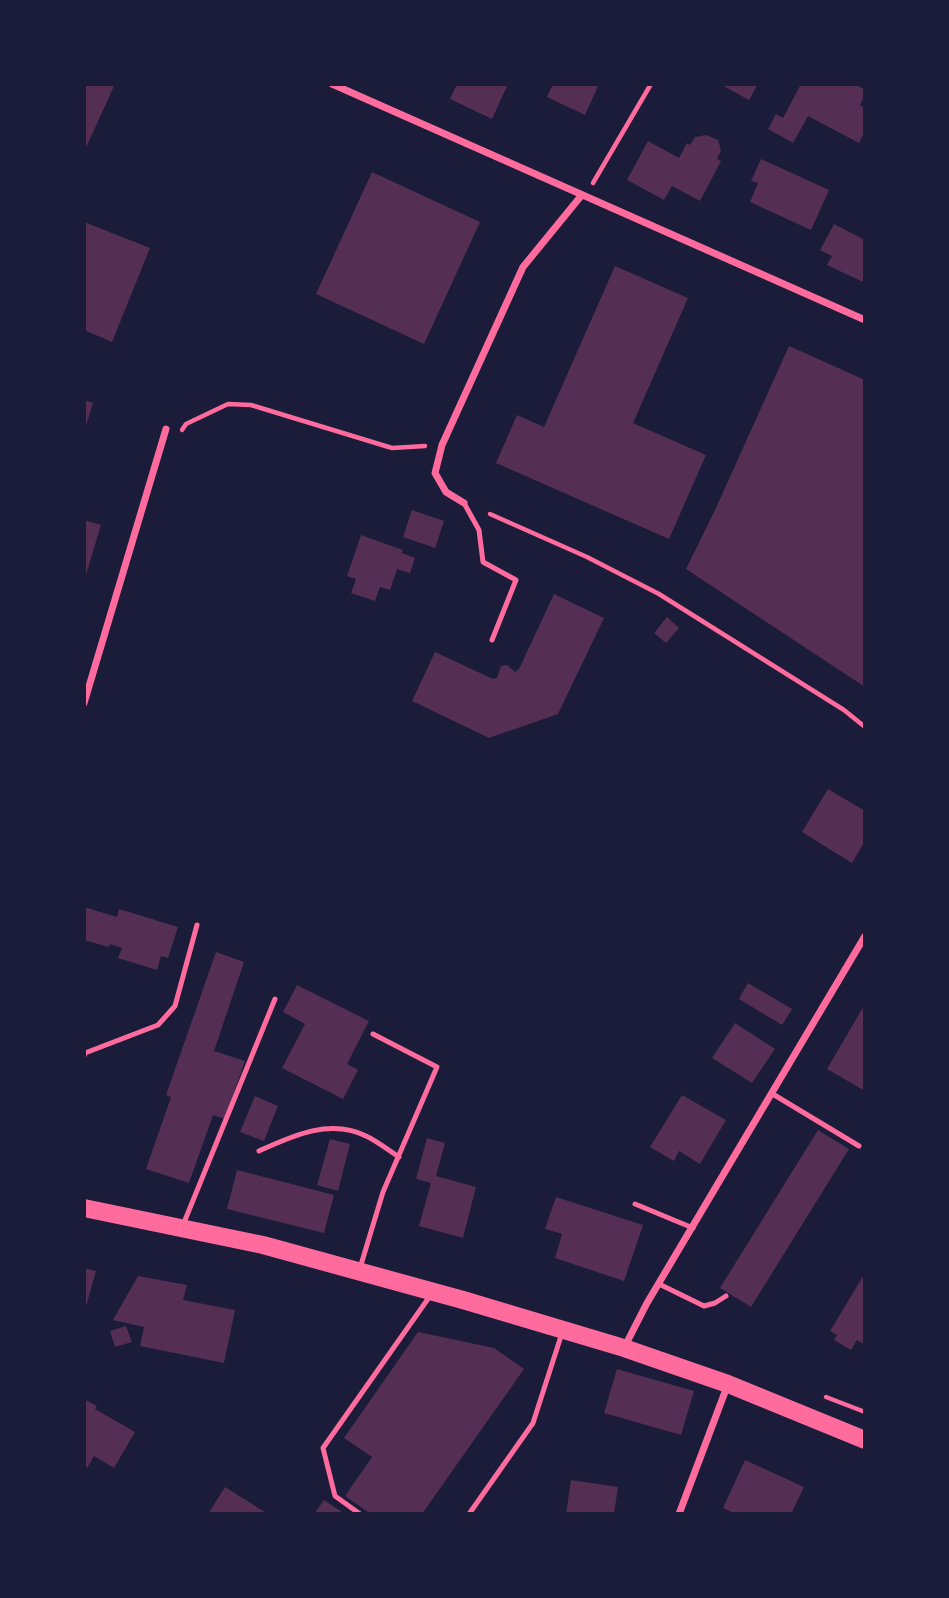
<!DOCTYPE html>
<html>
<head>
<meta charset="utf-8">
<style>
	body { margin:0 }
	#map { position:relative; width:949px; height:1598px; overflow:hidden; background:#1b1b3a; font-family:"PT Sans Narrow",sans-serif }
	canvas { display:block }
	.frame { position:absolute; inset:0; border:86px solid #1b1b3a; pointer-events:none }
</style>
</head>
<body>
<div id="map">
<canvas width="949" height="1598"></canvas>
<div class="frame"></div>
</div>
<script>
const ctx = document.querySelector('canvas').getContext('2d');
ctx.lineJoin = 'round';
function fillPath(path, color) {
  ctx.fillStyle = color;
  ctx.fill(path, 'evenodd');
}
function stroke(path, color, width, dash) {
  ctx.strokeStyle = color;
  ctx.lineWidth = width;
  ctx.lineCap = dash ? 'butt' : 'round';
  ctx.setLineDash(dash || []);
  ctx.stroke(path);
}
fillPath(new Path2D(`
	M 84,84 L 115,84 L 84,152 Z
	M 457,84 L 508,84 L 492,119 L 450,99 Z
	M 553,84 L 599,84 L 585,115 L 547,97 Z
	M 720,84 L 758,84 L 749,100 Z
	M 801,84 L 855,84 L 865,90 L 865,95 L 860,105 L 865,108 L 865,131 L 859,143 L 808,116 L 793,143 L 768,129 L 776,114 L 783,118 Z
	M 706,135 L 718,140 L 721,150 L 717,159 L 721,161 L 700,201 L 672,186 L 664,200 L 627,180 L 648,141 L 679,158 L 687,143 L 690,145 L 695,137 Z
	M 761,159 L 829,190 L 811,230 L 750,202 L 758,183 L 751,181 Z
	M 372,172 L 480,222 L 424,344 L 316,294 Z
	M 84,222 L 150,248 L 112,342 L 84,330 Z
	M 834,224 L 865,240 L 865,278 L 863,282 L 827,265 L 832,256 L 820,250 Z
	M 615,266 L 688,298 L 633,423 L 706,455 L 669,539 L 496,463 L 517,415 L 544,427 Z
	M 789,346 L 865,380 L 865,687 L 686,569 L 715,510 Z
	M 84,400 L 93,403 L 85,429 L 84,428 Z
	M 412,510 L 444,521 L 435,548 L 403,537 Z
	M 84,520 L 101,525 L 85,578 L 84,578 Z
	M 361,535 L 403,550 L 402,553 L 415,558 L 410,573 L 397,569 L 390,590 L 380,587 L 375,601 L 351,593 L 356,579 L 347,576 Z
	M 554,594 L 604,618 L 558,714 L 489,738 L 412,701 L 435,652 L 493,679 L 497,678 L 501,666 L 507,665 L 515,672 L 519,669 Z
	M 667,617 L 679,628 L 666,643 L 654,633 Z
	M 828,789 L 865,811 L 865,841 L 852,863 L 802,832 Z
	M 84,907 L 117,917 L 119,909 L 178,927 L 168,958 L 161,956 L 157,970 L 118,958 L 122,948 L 110,944 L 109,947 L 84,940 Z
	M 216,952 L 244,962 L 214,1051 L 245,1061 L 225,1119 L 213,1115 L 189,1183 L 146,1169 L 171,1097 L 166,1095 Z
	M 748,983 L 792,1009 L 782,1025 L 739,999 Z
	M 297,985 L 369,1021 L 347,1064 L 358,1070 L 343,1099 L 282,1068 L 305,1024 L 283,1012 Z
	M 865,1004 L 865,1091 L 827,1069 Z
	M 735,1023 L 775,1049 L 752,1083 L 712,1058 Z
	M 682,1095 L 726,1120 L 700,1164 L 679,1151 L 674,1161 L 650,1147 Z
	M 255,1096 L 278,1106 L 264,1141 L 240,1132 Z
	M 818,1130 L 849,1149 L 751,1307 L 720,1288 Z
	M 427,1138 L 445,1143 L 436,1176 L 476,1187 L 463,1238 L 419,1226 L 431,1183 L 416,1179 Z
	M 330,1139 L 350,1144 L 338,1191 L 317,1185 Z
	M 237,1170 L 334,1195 L 324,1233 L 227,1209 Z
	M 556,1197 L 643,1225 L 624,1281 L 555,1258 L 562,1234 L 545,1229 Z
	M 84,1268 L 96,1271 L 85,1310 L 84,1310 Z
	M 865,1273 L 865,1345 L 857,1340 L 851,1350 L 834,1340 L 837,1335 L 830,1331 Z
	M 138,1276 L 187,1285 L 183,1300 L 235,1310 L 224,1363 L 140,1346 L 144,1327 L 113,1320 Z
	M 126,1326 L 132,1342 L 115,1347 L 110,1331 Z
	M 418,1332 L 494,1348 L 524,1369 L 422,1514 L 371,1514 L 345,1496 L 372,1457 L 344,1438 Z
	M 617,1369 L 694,1391 L 681,1435 L 604,1413 Z
	M 84,1399 L 97,1406 L 95,1409 L 135,1432 L 114,1468 L 94,1456 L 87,1468 L 84,1466 Z
	M 745,1460 L 804,1487 L 791,1514 L 736,1514 L 723,1508 Z
	M 571,1480 L 618,1487 L 614,1514 L 566,1514 Z
	M 225,1487 L 268,1514 L 208,1514 Z
	M 324,1500 L 345,1514 L 314,1514 Z`), '#542f53');
stroke(new Path2D(`
	M 593,183 L 651,84
	M 182,430 L 186,424 L 228,404 L 251,405 L 392,448 L 425,446
	M 490,514 L 587,557 L 659,594 L 844,710 L 865,727
	M 826,1397 L 865,1412`), '#ff6b9d', 4.5);
stroke(new Path2D(`
	M 464,503 L 479,530 L 483,562 L 516,580 L 492,640
	M 84,1056 L 85,1053 L 158,1025 L 175,1006 L 197,925
	M 771,1093 L 859,1146
	M 259,1151 C 292,1136 330,1118 366,1136 C 377,1141 388,1150 399,1157
	M 635,1204 L 693,1228
	M 183,1225 L 275,999
	M 360,1268 L 383,1192 L 437,1067 L 373,1034
	M 659,1284 L 704,1306 L 715,1303 L 726,1296
	M 360,1514 L 335,1496 L 323,1448 L 430,1296
	M 469,1514 L 533,1423 L 562,1333`), '#ff6b9d', 5);
stroke(new Path2D(`
	M 332,84 L 865,320
	M 464,503 L 446,492 L 435,473 L 442,445 L 523,267 L 581,196
	M 84,703 L 166,429
	M 624,1348 L 647,1303 L 865,936
	M 679,1514 L 728,1384`), '#ff6b9d', 7);
stroke(new Path2D(`
	M 84,1208 L 263,1245 L 463,1300 L 624,1348 L 728,1384 L 865,1440`), '#ff6b9d', 18);
</script>
</body>
</html>
